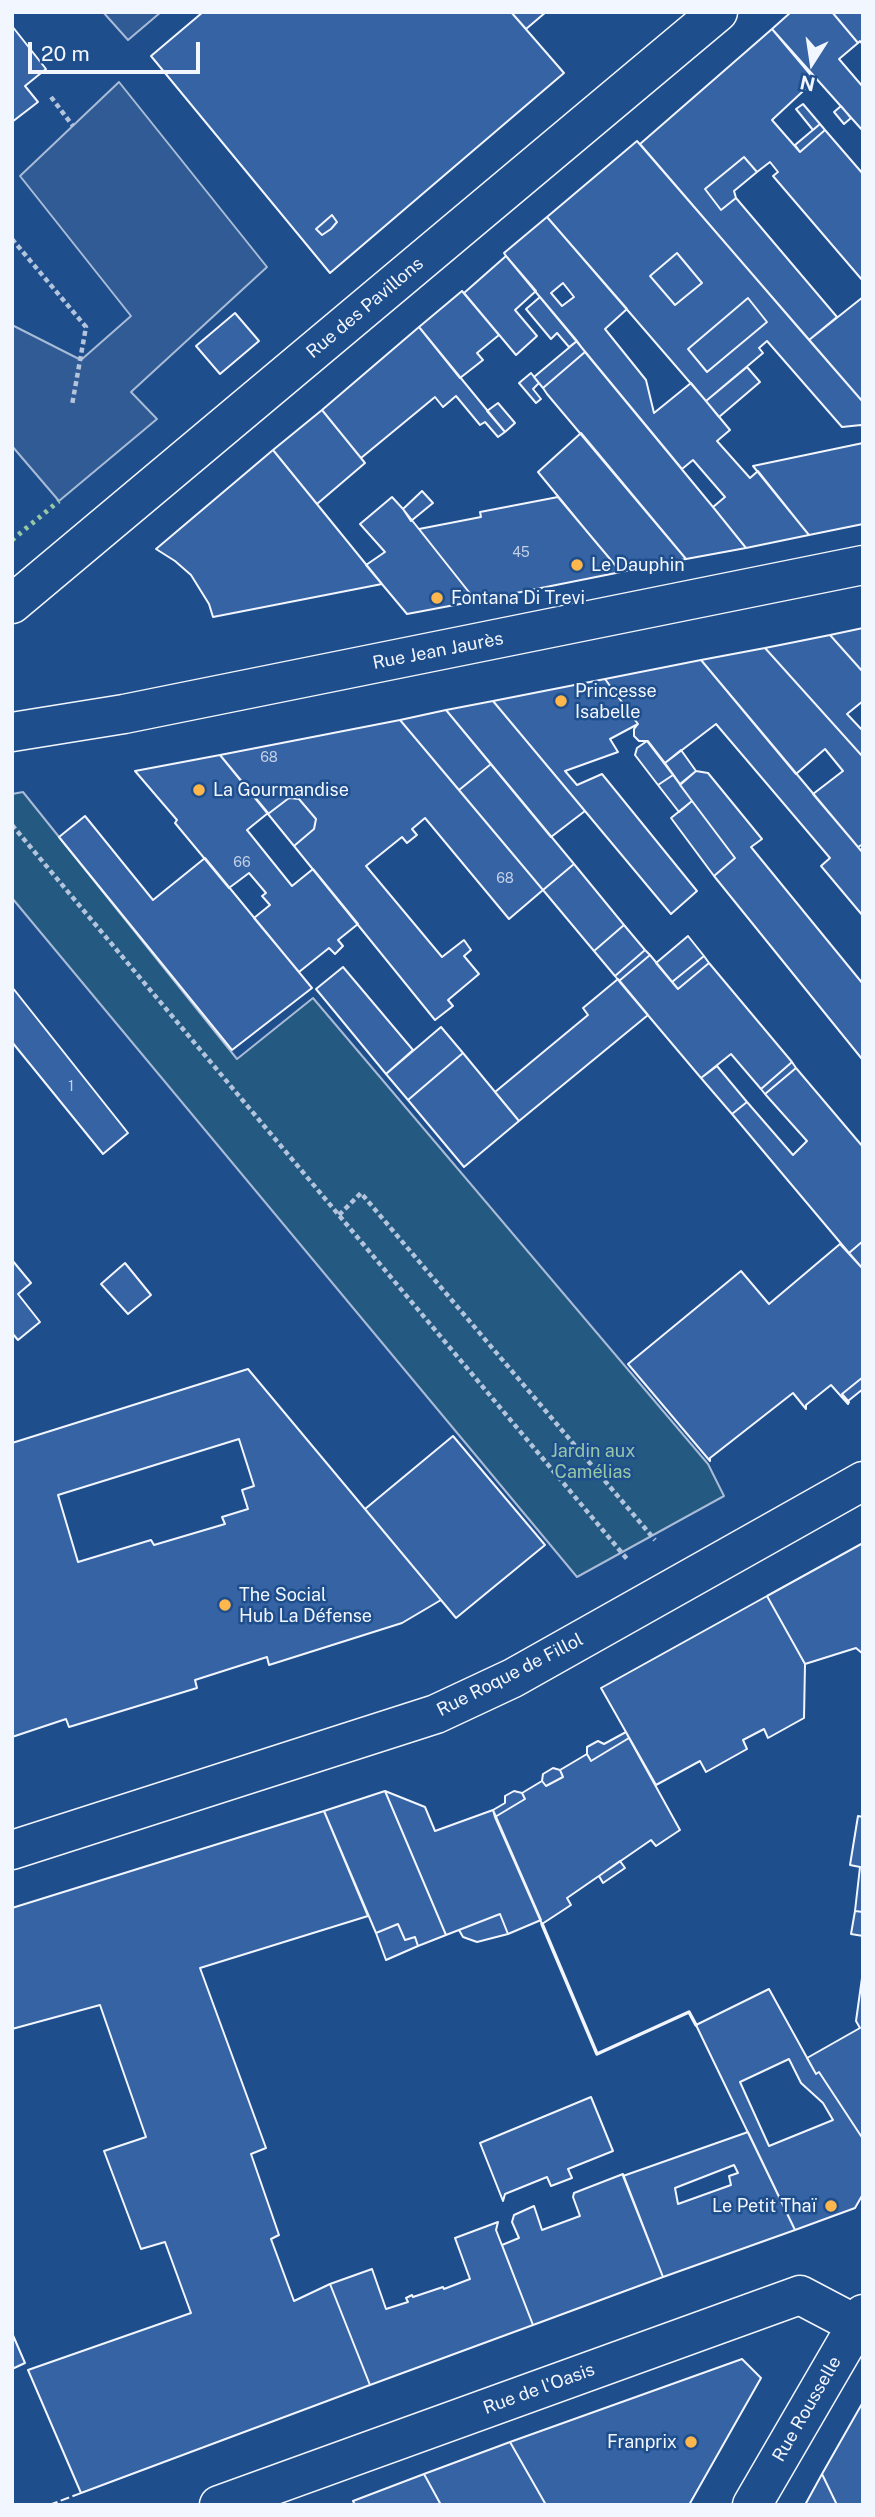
<!DOCTYPE html>
<html>
<head>
<meta charset="utf-8">
<style>
	body { margin:0 }
	#map { position:relative; width:875px; height:2517px; overflow:hidden; background:#1f4e8c; font-family:"Public Sans",sans-serif }
	canvas { display:block }
	.frame { position:absolute; inset:0; border:14px solid #f2f6ff; pointer-events:none }
	.north { position:absolute; left:777px; top:28px; width:70px; height:70px; -webkit-text-stroke:5px #1f4e8c; paint-order:stroke; rotate:192deg; font-size:19px; font-weight:700; line-height:28px; text-align:center; color:#f2f6ff }
	.north::after { content:''; display:block; margin:auto; width:24px; height:32px; background:#f2f6ff; clip-path:polygon(50% 0,100% 100%,50% 72%,0 100%) }
	.scale { position:absolute; left:28px; top:42px; width:172px; height:32px; box-sizing:border-box; border:4px solid #f2f6ff; border-top:0; padding-left:9px; font-size:21px; line-height:24px; white-space:nowrap; color:#f2f6ff; -webkit-text-stroke:5px #1f4e8c; paint-order:stroke }
</style>
</head>
<body>
<div id="map">
<canvas width="875" height="2517"></canvas>
<div class="frame"></div>
<div class="north">N</div>
<div class="scale">20 m</div>
</div>
<script>
const ctx = document.querySelector('canvas').getContext('2d');
ctx.lineJoin = 'round';
function fillPath(path, color) {
  ctx.fillStyle = color;
  ctx.fill(path, 'evenodd');
}
function stroke(path, color, width, dash) {
  ctx.strokeStyle = color;
  ctx.lineWidth = width;
  ctx.lineCap = dash ? 'butt' : 'round';
  ctx.setLineDash(dash || []);
  ctx.stroke(path);
}
function label(font, color, halo, rows, align = 'center') {
  ctx.font = font + ' "Public Sans",sans-serif';
  ctx.lineWidth = 5;
  ctx.setLineDash([]);
  ctx.textBaseline = 'middle';
  ctx.strokeStyle = halo;
  ctx.fillStyle = color;
  for (const [text, x, y, turn = 0] of rows) {
    ctx.save();
    ctx.translate(x, y);
    ctx.rotate((+turn || 0) * Math.PI / 180);
    ctx.textAlign = isNaN(turn) ? turn : align;
    if (halo) ctx.strokeText(text, 0, 0);
    ctx.fillText(text, 0, 0);
    ctx.restore();
  }
}
const green = new Path2D(`
	M 23,792 L 237,1059 L 313,998 L 708,1464 L 724,1496 L 577,1577 L 12,898 L 12,794 Z`);
fillPath(green, '#245a82');
stroke(green, '#a8bbd7', 2);
const parking = new Path2D(`
	M 103,12 L 161,12 L 128,40 Z
	M 119,82 L 267,267 L 131,392 L 157,419 L 59,501 L 12,446 L 12,325 L 81,360 L 131,316 L 20,176 Z`);
fillPath(parking, '#305b95');
stroke(parking, '#a8bbd7', 2);
const building = new Path2D(`
	M 203,12 L 511,12 L 564,73 L 330,273 L 151,56 ZM 332,215 L 337,222 L 331,229 L 322,235 L 316,229 Z
	M 511,12 L 546,12 L 526,29 Z
	M 791,12 L 832,12 L 858,43 L 839,59 L 863,87 L 863,131 L 772,29 Z
	M 832,12 L 863,12 L 863,45 L 860,41 L 858,43 Z
	M 12,26 L 46,69 L 25,86 L 38,102 L 12,122 Z
	M 772,29 L 815,80 L 772,120 L 800,152 L 825,130 L 863,174 L 863,281 L 773,176 L 778,172 L 770,162 L 757,172 L 744,157 L 705,189 L 721,210 L 736,198 L 837,317 L 809,340 L 640,144 Z
	M 803,104 L 820,124 L 813,130 L 796,109 Z
	M 841,106 L 851,118 L 844,124 L 834,112 Z
	M 820,124 L 825,130 L 800,152 L 795,145 Z
	M 637,141 L 863,402 L 863,428 L 861,425 L 842,427 L 767,341 L 759,348 L 763,353 L 706,401 L 547,217 ZM 677,253 L 702,283 L 675,305 L 650,276 ZM 748,298 L 767,322 L 707,372 L 688,349 Z
	M 744,157 L 757,172 L 734,191 L 736,198 L 721,210 L 705,189 Z
	M 332,215 L 337,222 L 331,229 L 322,235 L 316,229 Z
	M 547,217 L 627,309 L 605,329 L 646,380 L 654,413 L 691,383 L 730,430 L 717,441 L 750,478 L 758,471 L 809,535 L 746,548 L 713,507 L 725,497 L 693,460 L 682,469 L 506,256 L 504,253 ZM 563,283 L 574,297 L 562,306 L 551,293 Z
	M 677,253 L 702,283 L 675,305 L 650,276 Z
	M 506,256 L 536,291 L 515,310 L 537,336 L 516,355 L 464,293 Z
	M 462,291 L 499,335 L 477,353 L 483,360 L 460,378 L 419,327 Z
	M 540,297 L 577,341 L 569,347 L 557,333 L 551,339 L 526,309 Z
	M 863,297 L 863,402 L 809,340 Z
	M 748,298 L 767,322 L 707,372 L 688,349 Z
	M 235,313 L 259,341 L 220,374 L 196,346 Z
	M 419,327 L 505,432 L 498,437 L 485,422 L 480,425 L 456,396 L 443,407 L 435,397 L 361,458 L 322,410 Z
	M 577,341 L 585,352 L 543,388 L 534,377 Z
	M 585,352 L 713,507 L 746,548 L 686,559 L 547,394 L 543,388 Z
	M 747,367 L 760,382 L 719,417 L 706,401 Z
	M 531,373 L 539,383 L 533,389 L 541,399 L 536,403 L 519,383 Z
	M 498,403 L 515,423 L 505,432 L 487,411 Z
	M 322,410 L 365,463 L 317,504 L 273,450 Z
	M 581,433 L 686,559 L 621,572 L 589,534 L 538,472 Z
	M 863,443 L 863,524 L 809,535 L 753,466 Z
	M 273,450 L 382,584 L 213,617 L 209,604 L 191,575 L 175,561 L 156,549 Z
	M 422,491 L 433,503 L 411,521 L 403,509 Z
	M 392,497 L 403,509 L 476,601 L 407,614 L 366,565 L 385,552 L 360,524 Z
	M 558,497 L 621,572 L 476,601 L 419,529 L 481,517 L 480,512 Z
	M 863,628 L 863,672 L 830,635 Z
	M 830,635 L 863,672 L 863,701 L 847,714 L 863,731 L 863,757 L 765,648 Z
	M 765,648 L 863,757 L 863,844 L 858,847 L 813,794 L 843,771 L 825,749 L 796,774 L 701,660 Z
	M 701,660 L 863,853 L 863,916 L 821,866 L 830,858 L 716,724 L 665,763 L 648,741 L 639,741 L 634,736 L 634,729 L 638,724 L 605,679 Z
	M 605,679 L 638,724 L 610,739 L 618,752 L 565,771 L 577,785 L 602,774 L 697,891 L 671,914 L 493,701 Z
	M 493,701 L 585,811 L 551,837 L 446,710 Z
	M 446,710 L 491,764 L 459,790 L 400,720 Z
	M 400,720 L 543,890 L 509,919 L 425,818 L 412,829 L 417,835 L 407,843 L 402,837 L 366,866 L 442,957 L 464,940 L 471,950 L 464,956 L 479,974 L 448,1000 L 453,1006 L 435,1020 L 294,846 L 314,829 L 316,819 L 299,799 L 289,798 L 268,814 L 220,755 Z
	M 647,741 L 673,775 L 658,785 L 635,755 L 637,748 Z
	M 681,750 L 696,771 L 680,784 L 665,763 Z
	M 220,755 L 268,813 L 247,830 L 292,886 L 313,869 L 358,924 L 338,940 L 343,946 L 335,954 L 329,948 L 299,972 L 254,918 L 270,905 L 262,896 L 266,893 L 249,873 L 229,888 L 175,823 L 177,820 L 135,771 Z
	M 491,764 L 574,864 L 543,890 L 459,790 Z
	M 696,771 L 708,773 L 762,839 L 751,847 L 863,984 L 862,1059 L 714,876 L 735,858 L 680,785 Z
	M 673,775 L 692,801 L 679,812 L 658,785 Z
	M 289,798 L 299,799 L 316,819 L 314,829 L 294,846 L 268,814 Z
	M 692,801 L 735,858 L 714,876 L 671,818 Z
	M 85,816 L 153,900 L 205,858 L 312,988 L 232,1050 L 59,837 Z
	M 574,864 L 624,925 L 594,951 L 543,890 Z
	M 624,925 L 645,950 L 615,976 L 594,951 Z
	M 688,936 L 704,956 L 672,982 L 656,963 Z
	M 645,950 L 650,955 L 619,981 L 615,976 Z
	M 650,955 L 678,989 L 709,963 L 792,1062 L 761,1089 L 731,1054 L 701,1078 L 619,981 Z
	M 704,956 L 709,963 L 678,989 L 672,982 Z
	M 343,967 L 413,1050 L 386,1074 L 316,989 Z
	M 618,979 L 648,1015 L 519,1121 L 495,1092 L 588,1015 L 583,1008 Z
	M 12,987 L 128,1133 L 103,1154 L 12,1042 Z
	M 441,1027 L 463,1053 L 408,1100 L 386,1074 Z
	M 463,1053 L 519,1121 L 464,1167 L 408,1100 Z
	M 792,1062 L 796,1068 L 765,1094 L 761,1089 Z
	M 717,1066 L 747,1102 L 732,1114 L 701,1078 Z
	M 796,1068 L 863,1147 L 863,1241 L 849,1253 L 732,1114 L 747,1102 L 793,1155 L 807,1141 L 765,1094 Z
	M 863,1241 L 863,1269 L 849,1253 Z
	M 840,1244 L 863,1269 L 863,1377 L 842,1394 L 849,1402 L 848,1404 L 831,1385 L 806,1405 L 806,1409 L 793,1393 L 710,1458 L 710,1461 L 628,1364 L 741,1271 L 769,1304 Z
	M 12,1260 L 31,1283 L 18,1294 L 40,1322 L 18,1340 L 12,1333 Z
	M 125,1263 L 151,1295 L 128,1314 L 101,1284 Z
	M 248,1369 L 441,1600 L 402,1623 L 269,1665 L 267,1657 L 195,1680 L 197,1688 L 69,1727 L 66,1719 L 12,1737 L 12,1443 ZM 239,1439 L 254,1486 L 242,1490 L 248,1509 L 222,1517 L 225,1524 L 154,1545 L 151,1540 L 78,1562 L 58,1495 Z
	M 863,1377 L 863,1389 L 848,1401 L 842,1394 Z
	M 453,1436 L 545,1545 L 456,1618 L 365,1509 Z
	M 863,1543 L 863,1654 L 856,1648 L 805,1664 L 767,1596 Z
	M 767,1596 L 805,1664 L 804,1718 L 768,1738 L 764,1729 L 743,1740 L 747,1749 L 706,1772 L 700,1761 L 656,1785 L 601,1688 Z
	M 626,1732 L 629,1738 L 591,1761 L 587,1754 L 587,1747 L 598,1741 L 604,1744 Z
	M 629,1738 L 680,1830 L 656,1846 L 651,1840 L 567,1898 L 571,1905 L 542,1924 L 495,1817 L 525,1799 L 522,1793 L 542,1781 L 546,1786 L 563,1777 L 560,1770 L 587,1754 L 591,1761 Z
	M 553,1768 L 560,1770 L 563,1777 L 546,1786 L 542,1781 L 543,1774 Z
	M 385,1791 L 446,1935 L 418,1946 L 415,1937 L 405,1940 L 398,1924 L 376,1933 L 324,1811 Z
	M 385,1791 L 425,1807 L 435,1831 L 493,1810 L 541,1920 L 508,1934 L 500,1914 L 446,1935 Z
	M 514,1791 L 522,1793 L 525,1799 L 495,1817 L 493,1810 L 505,1803 L 505,1796 Z
	M 324,1811 L 368,1916 L 200,1968 L 266,2148 L 251,2154 L 279,2235 L 271,2239 L 294,2301 L 330,2284 L 370,2385 L 81,2493 L 28,2370 L 191,2313 L 165,2242 L 141,2249 L 104,2151 L 146,2137 L 100,2005 L 12,2029 L 12,1908 Z
	M 858,1816 L 863,1817 L 863,1912 L 855,1911 L 860,1867 L 850,1865 Z
	M 620,1861 L 625,1868 L 603,1883 L 599,1876 Z
	M 855,1911 L 863,1912 L 863,1936 L 851,1934 Z
	M 500,1914 L 508,1934 L 477,1942 L 463,1937 L 459,1930 Z
	M 398,1924 L 405,1940 L 415,1937 L 418,1946 L 386,1960 L 376,1933 Z
	M 863,1971 L 863,2139 L 819,2072 L 816,2074 L 807,2058 L 860,2028 L 856,2021 Z
	M 769,1989 L 816,2074 L 819,2072 L 863,2139 L 863,2194 L 855,2208 L 795,2230 L 696,2025 ZM 789,2059 L 801,2083 L 823,2103 L 833,2120 L 769,2146 L 740,2082 Z
	M 591,2097 L 613,2151 L 568,2169 L 572,2178 L 551,2186 L 547,2177 L 505,2194 L 503,2201 L 480,2143 Z
	M 748,2132 L 795,2230 L 663,2277 L 623,2176 ZM 734,2165 L 738,2173 L 729,2176 L 731,2185 L 678,2204 L 675,2188 Z
	M 623,2174 L 663,2277 L 533,2325 L 502,2245 L 519,2238 L 512,2222 L 514,2215 L 534,2206 L 542,2230 L 580,2216 L 573,2197 L 574,2193 Z
	M 498,2222 L 496,2230 L 533,2325 L 370,2385 L 330,2284 L 372,2269 L 386,2309 L 408,2302 L 406,2298 L 412,2295 L 413,2297 L 443,2287 L 444,2289 L 470,2279 L 455,2238 Z
	M 12,2333 L 25,2363 L 12,2369 Z
	M 742,2359 L 761,2378 L 689,2505 L 546,2505 L 510,2442 Z
	M 863,2402 L 863,2505 L 837,2505 L 822,2474 Z
	M 510,2442 L 546,2505 L 441,2505 L 424,2474 Z
	M 424,2474 L 441,2505 L 355,2505 L 353,2501 Z
	M 822,2474 L 837,2505 L 805,2505 Z`);
fillPath(building, '#3563a3');
stroke(building, '#f2f6ff', 2);
const street = new Path2D(`
	M 12,604 L 718,12
	M 12,1850 L 436,1714 L 513,1678 L 863,1481
	M 219,2505 L 800,2295 L 857,2325
	M 752,2505 L 863,2314`);
const secondary = new Path2D(`
	M 12,732 L 124,714 L 863,565`);
stroke(street, '#f2f6ff', 41);
stroke(secondary, '#f2f6ff', 41);
stroke(new Path2D(`
	M 51,97 L 73,126
	M 12,239 L 86,327 L 72,405
	M 12,825 L 627,1559
	M 339,1215 L 361,1193 L 655,1540`), '#b3c4dc', 4.5, [5, 3.5]);
stroke(street, '#1f4e8c', 38);
stroke(secondary, '#1f4e8c', 38);
stroke(new Path2D(`
	M 12,540 L 59,501`), '#97c8a6', 5, [3.5, 5]);
stroke(new Path2D(`
	M 49,2505 L 81,2493`), '#f2f6ff', 2, [9, 3.5]);
stroke(new Path2D(`
	M 542,1924 L 597,2054 L 689,2012 L 696,2025`), '#f2f6ff', 3.5);
for (const [x, y, r, color] of [
	[577,565,7,"#ffb74d"],
	[437,598,7,"#ffb74d"],
	[561,701,7,"#ffb74d"],
	[199,790,7,"#ffb74d"],
	[225,1605,7,"#ffb74d"],
	[831,2206,7,"#ffb74d"],
	[691,2442,7,"#ffb74d"]
]) {
  const dot = new Path2D();
  dot.arc(x, y, r, 0, 2 * Math.PI);
  ctx.fillStyle = color;
  ctx.fill(dot);
  stroke(dot, '#1f4e8c', 2.5);
}
label('14px', '#c3d1e8', null, [
	["45",521,553],
	["68",269,758],
	["66",242,863],
	["68",505,879],
	["1",71,1087]
]);
label('18px', '#f2f6ff', '#1f4e8c', [
	["Rue des Pavillons",365,308,-40],
	["Rue Jean Jaurès",438,651,-11],
	["Rue Roque de Fillol",510,1675,-27],
	["Rue de l'Oasis",539,2389,-20],
	["Rue Rousselle",807,2409,-60]
]);
label('18px', '#f2f6ff', '#1f4e8c', [
	["Le Dauphin",591,565],
	["Fontana Di Trevi",451,598],
	["Princesse",575,691],
	["Isabelle",575,712],
	["La Gourmandise",213,790],
	["The Social",239,1595],
	["Hub La Défense",239,1616],
	["Le Petit Thaï",817,2206,"right"],
	["Franprix",677,2442,"right"]
], 'left');
label('18px', '#97c8a6', '#1f4e8c', [
	["Jardin aux",593,1451],
	["Camélias",593,1472]
]);
</script>
</body>
</html>
